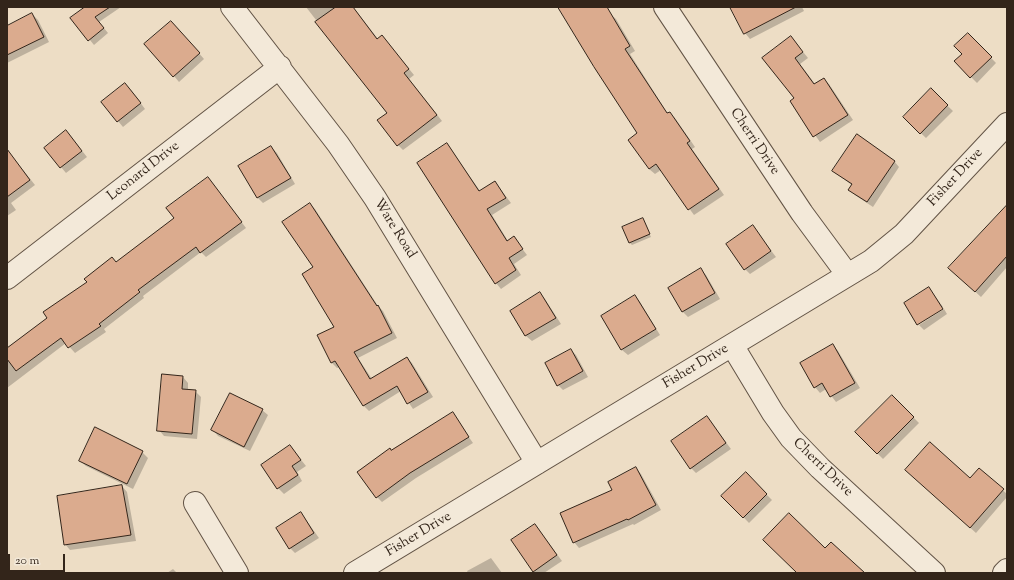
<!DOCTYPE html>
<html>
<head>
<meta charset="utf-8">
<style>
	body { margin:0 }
	#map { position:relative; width:1014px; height:580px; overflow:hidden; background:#edddc5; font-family:"Sorts Mill Goudy",serif }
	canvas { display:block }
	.frame { position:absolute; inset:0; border:8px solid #33251a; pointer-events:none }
	.scale { position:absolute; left:8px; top:554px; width:57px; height:18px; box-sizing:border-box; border:2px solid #33251a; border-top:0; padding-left:5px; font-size:12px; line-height:14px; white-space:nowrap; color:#33251a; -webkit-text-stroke:3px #f3e9d9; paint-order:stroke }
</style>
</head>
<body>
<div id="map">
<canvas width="1014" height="580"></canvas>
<div class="frame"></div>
<div class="scale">20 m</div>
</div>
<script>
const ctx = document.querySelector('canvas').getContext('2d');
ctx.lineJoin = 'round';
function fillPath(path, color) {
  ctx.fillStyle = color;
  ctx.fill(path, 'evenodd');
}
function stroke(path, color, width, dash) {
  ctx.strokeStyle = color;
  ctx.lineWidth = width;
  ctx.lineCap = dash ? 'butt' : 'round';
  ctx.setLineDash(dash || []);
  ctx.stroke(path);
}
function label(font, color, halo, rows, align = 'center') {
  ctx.font = font + ' "Sorts Mill Goudy",serif';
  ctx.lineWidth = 3.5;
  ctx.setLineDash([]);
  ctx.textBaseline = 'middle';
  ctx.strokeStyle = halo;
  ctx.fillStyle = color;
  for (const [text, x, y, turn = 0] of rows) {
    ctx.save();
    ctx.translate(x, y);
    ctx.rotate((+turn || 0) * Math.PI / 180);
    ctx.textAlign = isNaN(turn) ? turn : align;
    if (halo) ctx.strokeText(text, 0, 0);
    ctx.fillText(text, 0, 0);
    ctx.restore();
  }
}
fillPath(new Path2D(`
	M 86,7 L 121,7 L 99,22 L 108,33 L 94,45 L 72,18 Z
	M 306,7 L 353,7 L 378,39 L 387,42 L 414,75 L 409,79 L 442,121 L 403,150 L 398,145 L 388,113 Z
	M 558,7 L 602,7 L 616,19 L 635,51 L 630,54 L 668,114 L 669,113 L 675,118 L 695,147 L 692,149 L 724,195 L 694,215 L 661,170 L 655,174 L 649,169 L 639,134 Z
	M 734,7 L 802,7 L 804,11 L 750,39 L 745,33 Z
	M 32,14 L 38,20 L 49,42 L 7,63 L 7,27 Z
	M 177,28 L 204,59 L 179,82 L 174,76 Z
	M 968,34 L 996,63 L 977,83 L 955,61 L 963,54 Z
	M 791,37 L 808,58 L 800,64 L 815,84 L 823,79 L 829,84 L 853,120 L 820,142 L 791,101 L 795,98 Z
	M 131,90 L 145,109 L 123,127 L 118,121 Z
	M 931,90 L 953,111 L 926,138 L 904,117 Z
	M 71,137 L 87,157 L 66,173 L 45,148 Z
	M 447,144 L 480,191 L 495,182 L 511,203 L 492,215 L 508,241 L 514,238 L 527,255 L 514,264 L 521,275 L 501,289 L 496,283 Z
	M 271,147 L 277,153 L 295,184 L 263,203 L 258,198 Z
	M 7,150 L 35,185 L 11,203 L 16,210 L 7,216 Z
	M 894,161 L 899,167 L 873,207 L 855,195 L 850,190 L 853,186 L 833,171 Z
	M 208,178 L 246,228 L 206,257 L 201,252 L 143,296 L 144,298 L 104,329 L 106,332 L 75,353 L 66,343 L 7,388 L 7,348 L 49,318 L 116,263 L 175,218 Z
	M 310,204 L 315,209 L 378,306 L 383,311 L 397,338 L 358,358 L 372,379 L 407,358 L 412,363 L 433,397 L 413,409 L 401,391 L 369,411 L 364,406 L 340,367 L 337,368 L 332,363 L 319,336 L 336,327 L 315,267 Z
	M 1007,206 L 1007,267 L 981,297 L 955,273 Z
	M 642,219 L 651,237 L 632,245 L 630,243 Z
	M 753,227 L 776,257 L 750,274 L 745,269 Z
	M 701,270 L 706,275 L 720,299 L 688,317 L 683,312 Z
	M 929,288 L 943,307 L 918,323 Z
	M 540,294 L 545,299 L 561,324 L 532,341 L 526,336 L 511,311 Z
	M 635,297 L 640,302 L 660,335 L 628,355 L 622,350 L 602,317 Z
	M 944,309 L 947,314 L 924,330 L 919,325 Z
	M 833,345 L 838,351 L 860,388 L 836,402 L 826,389 L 820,393 L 815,387 Z
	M 571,350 L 576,355 L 588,377 L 563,390 L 558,385 Z
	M 183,377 L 188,383 L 188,391 L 195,391 L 201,397 L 197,439 L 164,436 L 159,430 Z
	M 892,396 L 919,423 L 883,459 L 856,432 Z
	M 262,410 L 268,415 L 250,451 L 218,436 L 213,430 Z
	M 452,413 L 473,443 L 416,478 L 382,502 L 377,497 L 391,451 Z
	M 707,417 L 731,449 L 696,473 L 691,468 Z
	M 290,446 L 306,466 L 297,472 L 302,481 L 284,494 L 278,488 Z
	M 142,452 L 148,458 L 133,489 L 86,466 L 80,461 Z
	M 636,468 L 641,474 L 661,510 L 634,525 L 633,524 L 579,548 L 574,542 L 613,491 Z
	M 979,469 L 1007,494 L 1007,497 L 976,533 L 912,475 L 970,479 Z
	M 746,474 L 772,500 L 749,523 L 723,496 Z
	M 122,486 L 127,492 L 136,541 L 70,550 L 65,544 Z
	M 301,513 L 319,538 L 295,553 L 290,548 Z
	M 535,525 L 562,561 L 544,573 L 536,573 L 534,571 Z
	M 491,558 L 502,573 L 468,573 L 467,571 Z
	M 173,569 L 177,573 L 167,573 Z`), '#0003');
const building = new Path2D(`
	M 85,7 L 110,7 L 95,17 L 104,28 L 88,41 L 70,18 Z
	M 336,7 L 353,7 L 377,39 L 382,35 L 409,69 L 404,73 L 437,115 L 397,146 L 377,120 L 387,113 L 315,22 Z
	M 558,7 L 607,7 L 630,46 L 625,49 L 667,113 L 670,112 L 690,141 L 687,143 L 719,189 L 688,210 L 656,164 L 649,169 L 628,140 L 637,133 L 594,67 Z
	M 730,7 L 796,7 L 744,34 Z
	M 32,13 L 44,37 L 7,55 L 7,26 Z
	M 171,21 L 200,53 L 173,77 L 144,44 Z
	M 968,33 L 992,57 L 970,78 L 954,61 L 962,54 L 954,46 Z
	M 791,36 L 803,52 L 795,58 L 814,84 L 824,78 L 848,115 L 813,137 L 790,101 L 794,98 L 762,58 Z
	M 125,83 L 141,103 L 117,122 L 101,102 Z
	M 931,88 L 948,105 L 920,134 L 903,117 Z
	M 66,130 L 82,151 L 60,168 L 44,148 Z
	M 857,134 L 895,161 L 867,202 L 848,190 L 852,184 L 832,171 Z
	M 447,143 L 479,191 L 495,181 L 506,198 L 487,209 L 507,241 L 514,236 L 523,249 L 509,258 L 516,270 L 495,284 L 417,163 Z
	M 271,146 L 291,178 L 257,198 L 238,166 Z
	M 7,149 L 30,180 L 7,197 Z
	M 208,177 L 242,222 L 200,253 L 196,247 L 138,290 L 140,292 L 99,324 L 101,326 L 68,348 L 61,338 L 16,371 L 7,359 L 7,348 L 47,318 L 43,312 L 87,282 L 84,279 L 112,257 L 116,262 L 174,218 L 166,208 Z
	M 310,203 L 377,306 L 378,305 L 392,333 L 354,352 L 370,379 L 407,357 L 428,392 L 407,404 L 397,386 L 363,406 L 335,361 L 331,363 L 317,335 L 334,327 L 302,274 L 313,267 L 282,222 Z
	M 1007,205 L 1007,256 L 975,292 L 948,268 Z
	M 643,218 L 650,234 L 629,243 L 622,227 Z
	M 753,225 L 771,251 L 744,270 L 726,244 Z
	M 701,268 L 715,293 L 682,312 L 668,288 Z
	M 929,287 L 943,309 L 917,325 L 904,303 Z
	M 540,292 L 556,318 L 525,336 L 510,311 Z
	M 635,295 L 656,329 L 621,350 L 601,316 Z
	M 833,344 L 855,383 L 830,397 L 822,383 L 814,388 L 800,363 Z
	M 571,349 L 583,371 L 557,386 L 545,363 Z
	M 162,374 L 183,376 L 182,389 L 196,390 L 192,434 L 157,431 Z
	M 230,393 L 263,409 L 244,447 L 211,430 Z
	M 892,395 L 914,417 L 877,454 L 855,432 Z
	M 453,412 L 469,437 L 410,473 L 376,498 L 357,472 L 390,448 L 391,450 Z
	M 707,416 L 726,443 L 690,469 L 671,441 Z
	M 95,427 L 143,451 L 127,484 L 79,461 Z
	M 930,442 L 970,478 L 979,468 L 1004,489 L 970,528 L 905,470 Z
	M 290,445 L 301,460 L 292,466 L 298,475 L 277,489 L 261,465 Z
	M 636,467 L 656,505 L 628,520 L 627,519 L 573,543 L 560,513 L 612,490 L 608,482 Z
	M 746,472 L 767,494 L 743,518 L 721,496 Z
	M 122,485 L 131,535 L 64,545 L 57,496 Z
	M 301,512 L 314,533 L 289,549 L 276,528 Z
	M 789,513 L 825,548 L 831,542 L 865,573 L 797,573 L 763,540 Z
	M 535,524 L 557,555 L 533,572 L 511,540 Z`);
fillPath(building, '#dbab8e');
stroke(building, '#33251a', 1);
const street = new Path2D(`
	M 232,7 L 338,144 L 375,198 L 537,463
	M 665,7 L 802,213 L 847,274
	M 7,278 L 280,67
	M 732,345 L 773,413 L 791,438 L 820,468 L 934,573
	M 195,503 L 237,573
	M 355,573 L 871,261 L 904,234 L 1007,124
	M 1004,573 L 1007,570`);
stroke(street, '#625345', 24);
stroke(street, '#f3e9d9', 22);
label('14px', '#33251a', '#f3e9d9', [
	["Cherri Drive",754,142,56],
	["Leonard Drive",144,172,-38],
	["Fisher Drive",956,178,-47],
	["Ware Road",394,229,58],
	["Fisher Drive",696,367,-31],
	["Cherri Drive",822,468,44],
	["Fisher Drive",419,535,-31]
]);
</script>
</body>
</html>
